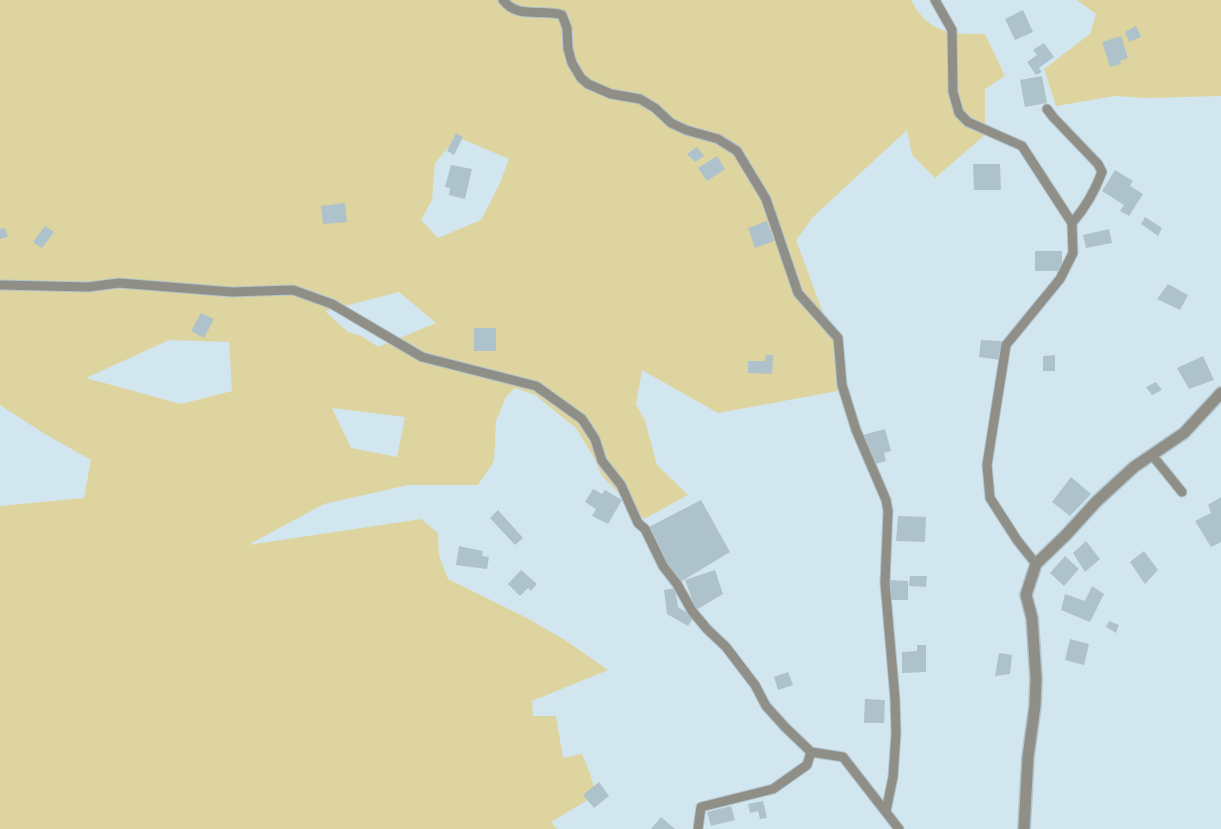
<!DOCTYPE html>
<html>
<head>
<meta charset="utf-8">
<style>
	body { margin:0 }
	canvas { display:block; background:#d2e6ef }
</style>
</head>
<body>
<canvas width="1221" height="829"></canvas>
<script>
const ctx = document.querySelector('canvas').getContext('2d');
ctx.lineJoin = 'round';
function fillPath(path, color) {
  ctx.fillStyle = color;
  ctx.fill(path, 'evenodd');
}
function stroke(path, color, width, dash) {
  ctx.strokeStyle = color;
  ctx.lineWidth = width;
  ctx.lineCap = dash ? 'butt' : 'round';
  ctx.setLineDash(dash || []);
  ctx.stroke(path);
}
fillPath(new Path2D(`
	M 0,0 L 911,0 C 929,34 951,34 985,34 L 1005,76 L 985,89 L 985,135 L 935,178 L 912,155 L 907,130 L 814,216 L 796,240 L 838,353 L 838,391 L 718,413 L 642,370 L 636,404 L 645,421 L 657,465 L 688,495 L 644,519 L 602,476 L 593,456 L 576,428 L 535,395 L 515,388 L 506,397 L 496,421 L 494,461 L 478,485 L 408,485 L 324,504 L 248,545 L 421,519 L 438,533 L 439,555 L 448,579 L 527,618 L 565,640 L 608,670 L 532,701 L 533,716 L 556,716 L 563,758 L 582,754 L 590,773 L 596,795 L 551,822 L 557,829 L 0,829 L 0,506 L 84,498 L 91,460 L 45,434 L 0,405 ZM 457,137 L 509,159 L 500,183 L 481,220 L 438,238 L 421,220 L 432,200 L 435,163 ZM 399,292 L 436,323 L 378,347 L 362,336 L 348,332 L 325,311 ZM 169,340 L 229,342 L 232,391 L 181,404 L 86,378 ZM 332,408 L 405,417 L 397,457 L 351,448 Z
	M 1077,0 L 1221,0 L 1221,96 L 1148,98 L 1115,96 L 1056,106 L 1044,69 L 1090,34 L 1096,14 Z`), '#ded4a0');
fillPath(new Path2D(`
	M 1023,10 L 1033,32 L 1015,40 L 1005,19 Z
	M 1136,26 L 1141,37 L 1129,42 L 1125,32 Z
	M 1121,36 L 1128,58 L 1120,61 L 1121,64 L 1110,67 L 1102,42 Z
	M 1044,43 L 1054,57 L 1039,68 L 1042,72 L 1036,75 L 1027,62 L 1037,55 L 1033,50 Z
	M 1042,76 L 1047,103 L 1025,107 L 1020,80 Z
	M 456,133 L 463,137 L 454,155 L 447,151 Z
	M 697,147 L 704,156 L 695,162 L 687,154 Z
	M 717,156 L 725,169 L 707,181 L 698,168 Z
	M 973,164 L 1000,164 L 1001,190 L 974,190 Z
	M 451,165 L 472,169 L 465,199 L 449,195 L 450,188 L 445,187 Z
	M 1115,170 L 1133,181 L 1130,186 L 1143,194 L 1129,216 L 1120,211 L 1124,205 L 1102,191 Z
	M 345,203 L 347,222 L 323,224 L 321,206 Z
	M 1145,217 L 1162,228 L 1158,236 L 1141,224 Z
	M 767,221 L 774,241 L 755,248 L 748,228 Z
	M 45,226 L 54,232 L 42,248 L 33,242 Z
	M 5,228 L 8,237 L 0,239 L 0,229 Z
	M 1109,229 L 1112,243 L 1086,248 L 1083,235 Z
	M 1035,251 L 1062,251 L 1062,271 L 1035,271 Z
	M 1168,284 L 1188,295 L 1180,310 L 1157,299 Z
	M 201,313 L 214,319 L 204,338 L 191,331 Z
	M 474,328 L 496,328 L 496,351 L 474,351 Z
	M 981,340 L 1002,341 L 1001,360 L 979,357 Z
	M 766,355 L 773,355 L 772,374 L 748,373 L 748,361 L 765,361 Z
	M 1055,355 L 1055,371 L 1043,371 L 1043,356 Z
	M 1203,356 L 1214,380 L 1189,389 L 1177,368 Z
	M 1156,382 L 1162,390 L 1152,395 L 1146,387 Z
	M 885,429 L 891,451 L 884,453 L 886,461 L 871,465 L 863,435 Z
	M 1071,477 L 1091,494 L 1070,516 L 1052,502 Z
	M 593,489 L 602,494 L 605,490 L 622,500 L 608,524 L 592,516 L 596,509 L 585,502 Z
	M 1221,497 L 1221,542 L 1211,547 L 1195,521 L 1211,513 L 1208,505 Z
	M 701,500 L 730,552 L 677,584 L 645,529 Z
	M 498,510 L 523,538 L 515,545 L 490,518 Z
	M 898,516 L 926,517 L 925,542 L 896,541 Z
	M 1086,541 L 1100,559 L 1085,572 L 1073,553 Z
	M 459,546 L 483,551 L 482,556 L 489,557 L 487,569 L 456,565 Z
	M 1144,551 L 1158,570 L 1145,584 L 1130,562 Z
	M 1065,556 L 1079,569 L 1064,586 L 1050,573 Z
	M 521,570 L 537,584 L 531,591 L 528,588 L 520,596 L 508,584 Z
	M 715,570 L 723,594 L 696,610 L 685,580 Z
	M 910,576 L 927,576 L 926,587 L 909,586 Z
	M 889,580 L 908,581 L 908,600 L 889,600 Z
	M 1092,586 L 1104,594 L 1090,622 L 1061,610 L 1065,594 L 1085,601 Z
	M 675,588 L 678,607 L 694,617 L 688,626 L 667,614 L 664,590 Z
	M 1109,621 L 1119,625 L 1116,633 L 1106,627 Z
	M 1070,639 L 1089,644 L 1084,665 L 1065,660 Z
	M 917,645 L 926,645 L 926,672 L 902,673 L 902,652 L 917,651 Z
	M 999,653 L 1012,655 L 1010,674 L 995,676 Z
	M 788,672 L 793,685 L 778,690 L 774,677 Z
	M 865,699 L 885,700 L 884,723 L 864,723 Z
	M 599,782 L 609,796 L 594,808 L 583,795 Z
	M 763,801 L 767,818 L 760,819 L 758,811 L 750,813 L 748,804 Z
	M 731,806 L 735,820 L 711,826 L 707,812 Z
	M 661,817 L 675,829 L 651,829 Z`), '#aec2cb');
const minor = new Path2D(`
	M 503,0 C 518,20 542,8 562,15 L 567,28 L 568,49 L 572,63 L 581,78 L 588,84 L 611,94 L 640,99 L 655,108 L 671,123 L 686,130 L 718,139 L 737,151 L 766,199 L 798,293 L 838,338 L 842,385 L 856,430 L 886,500 L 888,511 L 885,583 L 895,699 L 896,734 L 893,777 L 886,811
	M 935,0 L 952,30 L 953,92 L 959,113 L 968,122 L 1022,146 L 1072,223 L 1073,253 L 1060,279 L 1006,345 L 987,465 L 990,498 L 1017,540 L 1036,564
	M 1047,109 L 1053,117 L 1098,164 L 1102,172 C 1095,191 1086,207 1072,223
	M 0,285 L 88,287 L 119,283 L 232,292 L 293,290 L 332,304 L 422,357 L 536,386 L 582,419 L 595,439 L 602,461 L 621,485 L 638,523 L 645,529 L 663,566 L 677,584 L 692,611 L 707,629 L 726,647 L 755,685 L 766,706 L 785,727 L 811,752
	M 1152,455 L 1182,492
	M 698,829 L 701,807 L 773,789 L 807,765 L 811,752 L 843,757 L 899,829`);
const tertiary = new Path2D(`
	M 1024,829 L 1028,757 L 1035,706 L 1036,678 L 1032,618 L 1026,595 L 1036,564 L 1066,535 L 1096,502 L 1134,467 L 1184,433 L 1221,393`);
stroke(minor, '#b2c4cc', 11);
stroke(tertiary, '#b2c4cc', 14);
stroke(minor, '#908f87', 9);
stroke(tertiary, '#908f87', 11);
</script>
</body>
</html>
